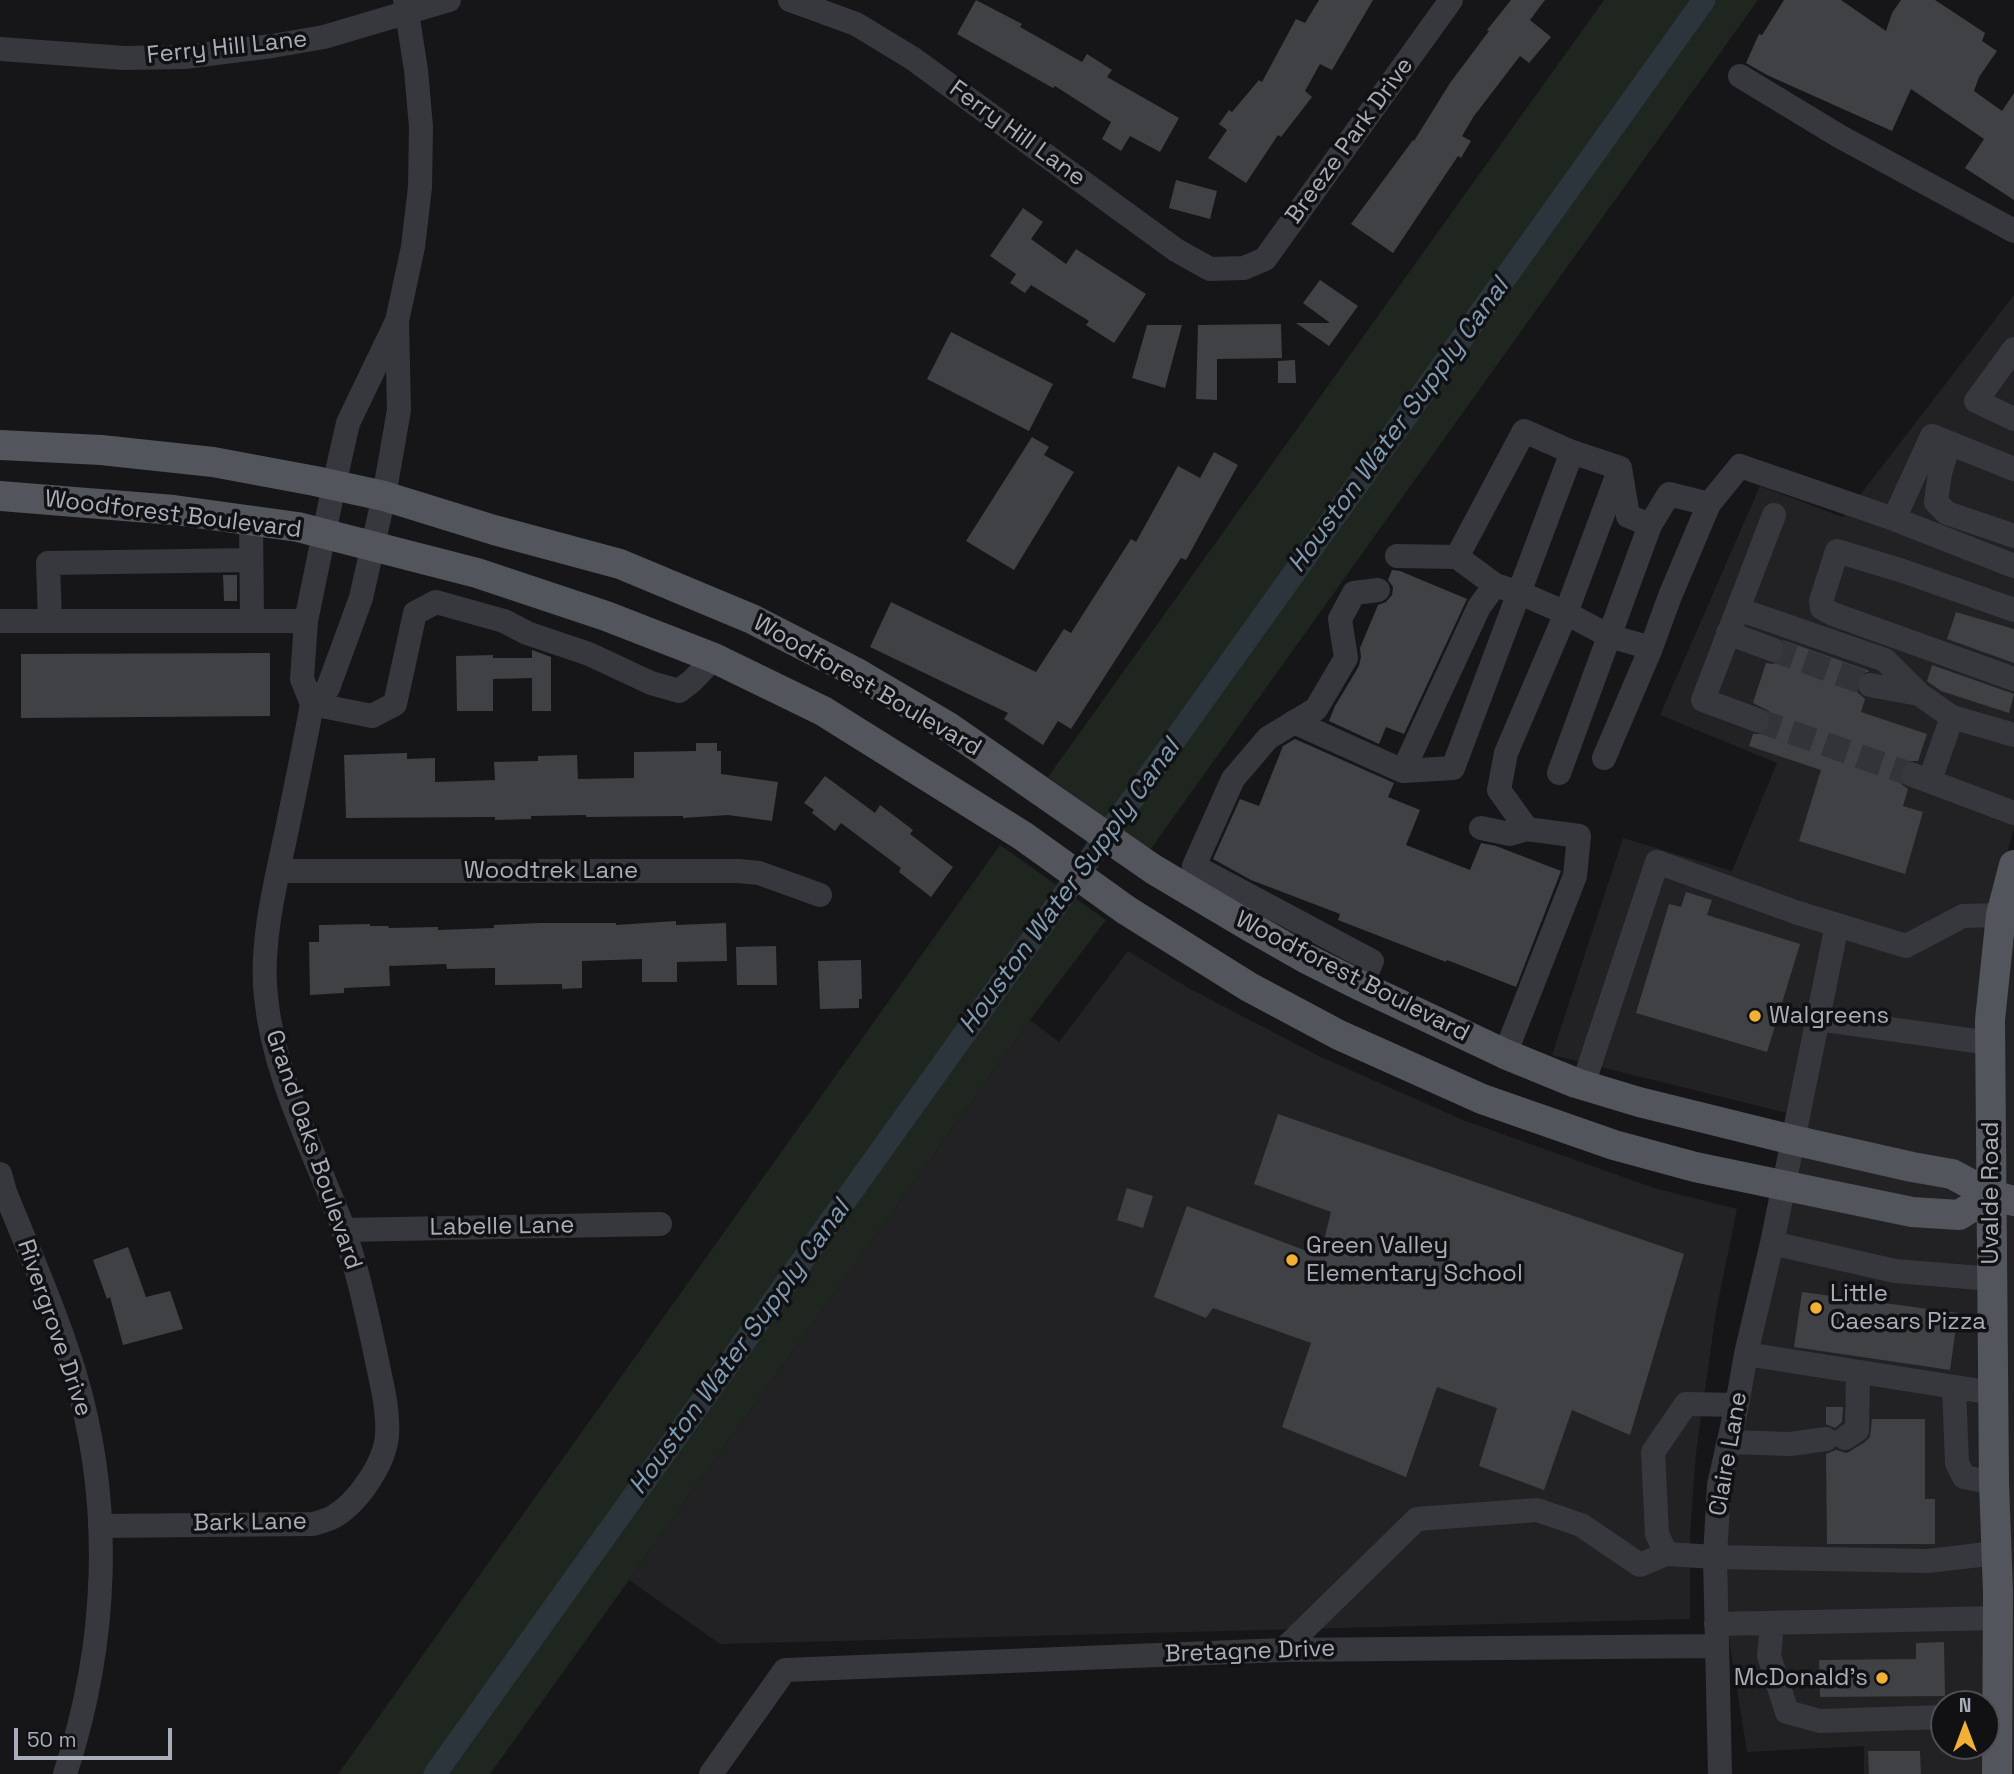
<!DOCTYPE html>
<html>
<head>
<meta charset="utf-8">
<style>
	body { margin:0 }
	#map { position:relative; width:2014px; height:1774px; overflow:hidden; background:#161618; font-family:"Space Grotesk",sans-serif }
	canvas { display:block }
	.north { position:absolute; left:1930px; top:1690px; width:70px; height:70px; box-sizing:border-box; background:#111113; border:2px solid #4d4f55; border-radius:50%; rotate:0deg; font-size:19px; font-weight:700; line-height:28px; text-align:center; color:#a8adb8 }
	.north::after { content:''; display:block; margin:auto; width:24px; height:32px; background:#f2b134; clip-path:polygon(50% 0,100% 100%,50% 72%,0 100%) }
	.scale { position:absolute; left:14px; top:1728px; width:158px; height:32px; box-sizing:border-box; border:4px solid #a8adb8; border-top:0; padding-left:9px; font-size:21px; line-height:24px; white-space:nowrap; color:#a8adb8; -webkit-text-stroke:5px #111113; paint-order:stroke }
</style>
</head>
<body>
<div id="map">
<canvas width="2014" height="1774"></canvas>
<div class="north">N</div>
<div class="scale">50 m</div>
</div>
<script>
const ctx = document.querySelector('canvas').getContext('2d');
ctx.lineJoin = 'round';
function fillPath(path, color) {
  ctx.fillStyle = color;
  ctx.fill(path, 'evenodd');
}
function stroke(path, color, width, dash) {
  ctx.strokeStyle = color;
  ctx.lineWidth = width;
  ctx.lineCap = dash ? 'butt' : 'round';
  ctx.setLineDash(dash || []);
  ctx.stroke(path);
}
function label(font, color, halo, rows, align = 'center') {
  ctx.font = font + ' "Space Grotesk",sans-serif';
  ctx.lineWidth = 7;
  ctx.setLineDash([]);
  ctx.textBaseline = 'middle';
  ctx.strokeStyle = halo;
  ctx.fillStyle = color;
  for (const [text, x, y, turn = 0] of rows) {
    ctx.save();
    ctx.translate(x, y);
    ctx.rotate((+turn || 0) * Math.PI / 180);
    ctx.textAlign = isNaN(turn) ? turn : align;
    if (halo) ctx.strokeText(text, 0, 0);
    ctx.fillText(text, 0, 0);
    ctx.restore();
  }
}
fillPath(new Path2D(`
	M 2014,295 L 2014,828 L 1984,937 L 2014,942 L 2014,1774 L 1864,1774 L 1864,1746 L 1747,1752 L 1725,1614 L 1730,1465 L 1807,1118 L 1552,1055 L 1623,838 L 1732,871 L 1777,763 L 1660,715 L 1760,486 L 1843,517 ZM 1944,1704 L 1986,1704 L 1986,1746 L 1944,1746 Z
	M 1128,951 L 1192,990 L 1321,1057 L 1463,1120 L 1654,1188 L 1737,1209 L 1716,1312 L 1696,1453 L 1690,1534 L 1690,1619 L 720,1644 L 629,1580 L 1030,1020 L 1059,1042 Z`), '#222225');
fillPath(new Path2D(`
	M 1604,0 L 1758,0 L 1150,850 L 1048,777 Z
	M 1000,845 L 1106,920 L 1030,1020 L 490,1774 L 338,1774 Z`), '#1e261f');
stroke(new Path2D(`
	M 435,1774 L 1704,0`), '#2c353c', 23);
fillPath(new Path2D(`
	M 976,0 L 1022,24 L 1020,27 L 1082,62 L 1087,54 L 1112,70 L 1107,77 L 1179,118 L 1160,152 L 1130,136 L 1121,151 L 1102,139 L 1111,122 L 1055,86 L 1053,88 L 957,34 Z
	M 1319,0 L 1373,0 L 1332,70 L 1320,64 L 1305,91 L 1312,97 L 1281,137 L 1278,135 L 1246,183 L 1208,158 L 1227,130 L 1219,124 L 1229,110 L 1232,112 L 1259,80 L 1262,82 L 1296,19 L 1305,23 Z
	M 1511,0 L 1545,0 L 1530,20 L 1551,37 L 1529,63 L 1520,56 L 1474,116 L 1462,136 L 1471,141 L 1461,158 L 1458,156 L 1393,253 L 1351,224 L 1413,140 L 1414,141 L 1450,83 L 1489,31 L 1487,30 Z
	M 1784,0 L 1841,0 L 1886,31 L 1892,13 L 1901,0 L 1935,0 L 1985,33 L 1982,41 L 1997,51 L 1979,77 L 1974,91 L 2002,111 L 2014,93 L 2014,200 L 1965,168 L 1984,139 L 1911,89 L 1892,131 L 1767,75 L 1746,63 L 1759,34 L 1762,35 Z
	M 1176,180 L 1217,191 L 1210,219 L 1169,208 Z
	M 1023,208 L 1043,222 L 1031,239 L 1066,264 L 1076,249 L 1146,294 L 1114,343 L 1086,325 L 1089,321 L 1031,285 L 1025,293 L 1010,283 L 1016,274 L 990,256 Z
	M 1320,280 L 1358,306 L 1329,346 L 1296,323 L 1330,323 L 1303,303 Z
	M 1281,324 L 1282,358 L 1217,359 L 1217,400 L 1196,399 L 1198,325 Z
	M 1147,325 L 1182,325 L 1165,388 L 1132,378 Z
	M 951,332 L 1053,384 L 1029,431 L 927,379 Z
	M 1295,360 L 1296,383 L 1278,383 L 1278,361 Z
	M 1032,437 L 1049,447 L 1044,455 L 1074,472 L 1014,570 L 966,541 Z
	M 1214,452 L 1238,465 L 1186,560 L 1181,558 L 1071,729 L 1058,721 L 1043,745 L 1004,719 L 1008,713 L 870,647 L 891,602 L 1036,672 L 1064,629 L 1071,633 L 1131,539 L 1136,542 L 1178,466 L 1200,478 Z
	M 1392,570 L 1400,571 L 1467,599 L 1404,734 L 1386,727 L 1379,744 L 1329,721 L 1335,706 L 1359,666 L 1361,657 L 1360,648 L 1378,605 L 1386,602 L 1392,595 L 1393,587 L 1388,580 Z
	M 223,575 L 237,575 L 237,601 L 224,601 Z
	M 1956,612 L 2014,629 L 2014,663 L 1947,639 Z
	M 1783,640 L 1870,671 L 1859,675 L 1856,682 L 1856,691 L 1865,699 L 1861,712 L 1927,734 L 1918,761 L 1910,761 L 1904,763 L 1899,770 L 1898,777 L 1901,784 L 1908,789 L 1903,806 L 1923,812 L 1905,874 L 1799,841 L 1821,770 L 1749,746 L 1753,734 L 1760,734 L 1766,732 L 1771,724 L 1772,718 L 1769,711 L 1753,703 L 1766,663 L 1773,664 L 1780,661 L 1785,655 L 1786,647 Z
	M 532,650 L 551,657 L 551,711 L 532,711 L 532,678 L 493,679 L 493,711 L 457,711 L 456,656 L 493,655 L 493,658 L 532,658 Z
	M 270,653 L 270,716 L 21,718 L 21,654 Z
	M 1932,665 L 2014,694 L 2009,713 L 1941,691 L 1927,681 Z
	M 1295,739 L 1394,783 L 1388,797 L 1420,810 L 1406,845 L 1470,870 L 1481,843 L 1496,846 L 1561,871 L 1516,987 L 1447,960 L 1446,962 L 1338,920 L 1340,914 L 1251,880 L 1213,859 L 1240,799 L 1259,806 L 1283,746 Z
	M 696,743 L 717,743 L 717,751 L 721,751 L 721,774 L 778,782 L 772,821 L 728,815 L 683,818 L 683,816 L 586,817 L 586,815 L 531,816 L 531,819 L 495,820 L 495,817 L 346,818 L 344,755 L 407,753 L 407,759 L 435,758 L 435,782 L 495,780 L 494,762 L 538,761 L 538,756 L 577,755 L 578,779 L 634,778 L 634,752 L 696,751 Z
	M 825,776 L 875,813 L 880,805 L 913,830 L 910,834 L 953,867 L 931,897 L 899,872 L 901,868 L 841,823 L 835,831 L 812,813 L 814,810 L 804,803 Z
	M 1686,892 L 1712,900 L 1707,915 L 1800,944 L 1767,1052 L 1636,1013 L 1669,904 L 1681,907 Z
	M 676,921 L 676,925 L 726,923 L 727,961 L 677,962 L 677,982 L 642,982 L 642,959 L 582,961 L 582,988 L 562,989 L 562,984 L 495,985 L 495,968 L 447,969 L 446,964 L 389,966 L 390,986 L 344,988 L 344,993 L 310,995 L 309,942 L 319,942 L 319,925 L 370,924 L 370,926 L 388,926 L 389,928 L 438,927 L 438,930 L 494,928 L 494,925 L 540,923 L 616,923 L 616,925 Z
	M 776,946 L 777,985 L 737,985 L 736,947 Z
	M 861,960 L 862,999 L 859,999 L 859,1008 L 820,1009 L 818,961 Z
	M 1278,1114 L 1684,1254 L 1630,1435 L 1572,1410 L 1544,1490 L 1479,1466 L 1497,1408 L 1437,1387 L 1406,1477 L 1282,1427 L 1311,1343 L 1213,1308 L 1206,1318 L 1154,1297 L 1187,1206 L 1320,1256 L 1331,1212 L 1254,1184 Z
	M 1127,1188 L 1153,1196 L 1143,1228 L 1117,1220 Z
	M 128,1247 L 146,1297 L 170,1291 L 183,1329 L 123,1345 L 110,1297 L 107,1299 L 93,1260 Z
	M 1802,1292 L 1958,1313 L 1950,1370 L 1794,1347 Z
	M 1826,1407 L 1843,1407 L 1842,1422 L 1835,1428 L 1826,1424 Z
	M 1872,1419 L 1925,1419 L 1925,1499 L 1935,1499 L 1935,1544 L 1827,1544 L 1826,1454 L 1836,1450 L 1847,1453 L 1865,1442 L 1870,1437 Z
	M 1944,1642 L 1945,1696 L 1820,1697 L 1819,1660 L 1916,1659 L 1916,1643 Z
	M 1868,1751 L 1920,1751 L 1921,1774 L 1869,1774 Z`), '#404145');
stroke(new Path2D(`
	M 1771,649 L 1870,685
	M 1757,720 L 1913,775`), '#333438', 24, [24, 12]);
stroke(new Path2D(`
	M 790,0 L 856,24 L 912,58 L 1176,250 L 1210,269 L 1244,268 L 1265,259 L 1451,0
	M 0,49 L 124,58 L 184,57 L 272,46 L 324,37 L 449,0
	M 1740,76 L 1839,136 L 2014,231
	M 2014,349 L 1976,401 L 2014,419
	M 1949,444 L 1940,473 L 1936,502 L 1947,513 L 2014,536
	M 1620,468 L 1628,516 L 1650,525
	M 1894,519 L 1932,436 L 2014,469
	M 251,520 L 252,620
	M 1397,556 L 1457,557 L 1495,585 L 1520,593 L 1566,613 L 1609,636 L 1651,648
	M 1457,557 L 1524,431 L 1572,452 L 1620,468
	M 1738,609 L 1885,660 L 1919,694 L 1952,717 L 2014,735
	M 2014,610 L 1903,571 L 1837,551 L 1821,601 L 1822,608 L 1833,614 L 2014,679
	M 0,621 L 306,621
	M 50,621 L 48,563 L 251,560
	M 1728,633 L 1771,649
	M 1870,685 L 1919,694
	M 312,704 L 328,688 L 361,598 L 384,496 L 399,410 L 397,321 L 413,247 L 420,187 L 421,127 L 416,70 L 405,0
	M 312,704 L 372,716 L 395,704 L 415,613 L 436,602 L 504,621 L 527,633 L 589,654 L 651,683 L 679,691 L 692,681 L 714,658
	M 1757,720 L 1703,700 L 1774,515
	M 1294,722 L 1403,771 L 1453,768 L 1572,452
	M 1604,758 L 1651,648 L 1670,596 L 1709,504 L 1740,466 L 1894,519 L 2014,566
	M 1403,771 L 1479,607 L 1495,585
	M 1559,773 L 1650,525 L 1669,494 L 1709,504
	M 1913,775 L 2014,813
	M 1930,780 L 1952,717
	M 1481,828 L 1510,834 L 1527,829
	M 278,871 L 738,871 L 759,873 L 820,895
	M 1361,986 L 1372,961 L 1194,866 L 1233,779 L 1268,738 L 1316,709 L 1346,658 L 1340,619 L 1354,593 L 1378,590
	M 1818,1019 L 1990,1043
	M 1505,1054 L 1575,876 L 1579,836 L 1527,829 L 1499,790 L 1506,753 L 1566,613 L 1620,468
	M 1583,1085 L 1657,862 L 1798,913 L 1906,946 L 1963,916 L 2001,915
	M 0,1174 L 5,1192 C 29,1251 55,1310 74,1371 C 114,1503 108,1644 65,1774
	M 343,1230 L 660,1224
	M 1772,1243 L 1895,1271 L 1992,1279
	M 1746,1354 L 1993,1393
	M 1954,1387 L 1957,1463 L 1964,1477 L 1994,1483
	M 1737,1405 L 1686,1404 L 1653,1452 L 1657,1534 L 1666,1554 L 1715,1557 L 1928,1561 L 1996,1553
	M 1845,1438 L 1857,1430 L 1858,1372
	M 1729,1442 L 1790,1444 L 1826,1439
	M 100,1526 L 313,1524 C 320,1522 328,1520 333,1517 C 358,1503 385,1463 387,1435 C 389,1407 380,1378 375,1351 C 366,1310 357,1267 343,1228 C 315,1152 274,1079 266,997 C 260,945 275,885 286,834 C 295,791 304,748 312,704 L 302,679 L 306,621 L 334,485 L 348,423 L 397,321
	M 1716,1624 L 1998,1618
	M 1772,1624 L 1769,1656 L 1787,1712 L 1820,1721 L 1944,1717
	M 1283,1650 L 1417,1519 L 1537,1510 L 1581,1525 L 1640,1565 L 1666,1554
	M 711,1774 L 785,1670 L 1283,1650 L 1716,1646
	M 1720,1774 L 1715,1557 L 1719,1485 L 1737,1405 L 1746,1354 L 1772,1243 L 1837,925`), '#37383d', 24);
stroke(new Path2D(`
	M 0,445 L 101,450 L 213,462 L 315,481 L 384,496 L 494,530 L 620,564 L 752,619 L 855,672 L 950,728 L 1153,869 L 1249,926 L 1305,958 L 1361,986 L 1505,1054 L 1576,1083 L 1639,1102 L 1793,1140 L 1912,1167 L 1952,1174 L 1991,1195 L 2014,1201
	M 0,496 L 174,510 L 298,527 L 477,573 L 606,616 L 714,658 L 823,711 L 1023,836 L 1126,910 L 1249,987 L 1339,1035 L 1482,1099 L 1614,1145 L 1695,1167 L 1912,1212 L 1959,1215 L 1991,1195
	M 1997,1774 L 1998,1592 L 1994,1483 L 1990,1020 L 2001,915 L 2014,865`), '#53555c', 30);
for (const [x, y, r, color] of [
	[1755,1016,7,"#f2b134"],
	[1292,1260,7,"#f2b134"],
	[1816,1308,7,"#f2b134"],
	[1882,1678,7,"#f2b134"]
]) {
  const dot = new Path2D();
  dot.arc(x, y, r, 0, 2 * Math.PI);
  ctx.fillStyle = color;
  ctx.fill(dot);
  stroke(dot, '#111113', 2.5);
}
label('24px', '#a8adb8', '#111113', [
	["Ferry Hill Lane",227,48,-6],
	["Ferry Hill Lane",1017,134,36],
	["Breeze Park Drive",1350,141,-54],
	["Woodforest Boulevard",173,515,7],
	["Woodforest Boulevard",867,686,30],
	["Woodtrek Lane",551,871],
	["Woodforest Boulevard",1352,977,27],
	["Grand Oaks Boulevard",313,1150,71],
	["Uvalde Road",1991,1193,-90],
	["Labelle Lane",502,1227,-1],
	["Rivergrove Drive",54,1328,71],
	["Claire Lane",1729,1454,-80],
	["Bark Lane",250,1523,-1],
	["Bretagne Drive",1250,1652,-2]
]);
label('24px', '#a8adb8', '#111113', [
	["Walgreens",1769,1016],
	["Green Valley",1306,1246],
	["Elementary School",1306,1274],
	["Little",1830,1294],
	["Caesars Pizza",1830,1322],
	["McDonald's",1868,1678,"right"]
], 'left');
label('italic 26px', '#7f9bb3', '#111113', [
	["Houston Water Supply Canal",1399,426,-54],
	["Houston Water Supply Canal",1070,887,-54],
	["Houston Water Supply Canal",740,1348,-54]
]);
</script>
</body>
</html>
